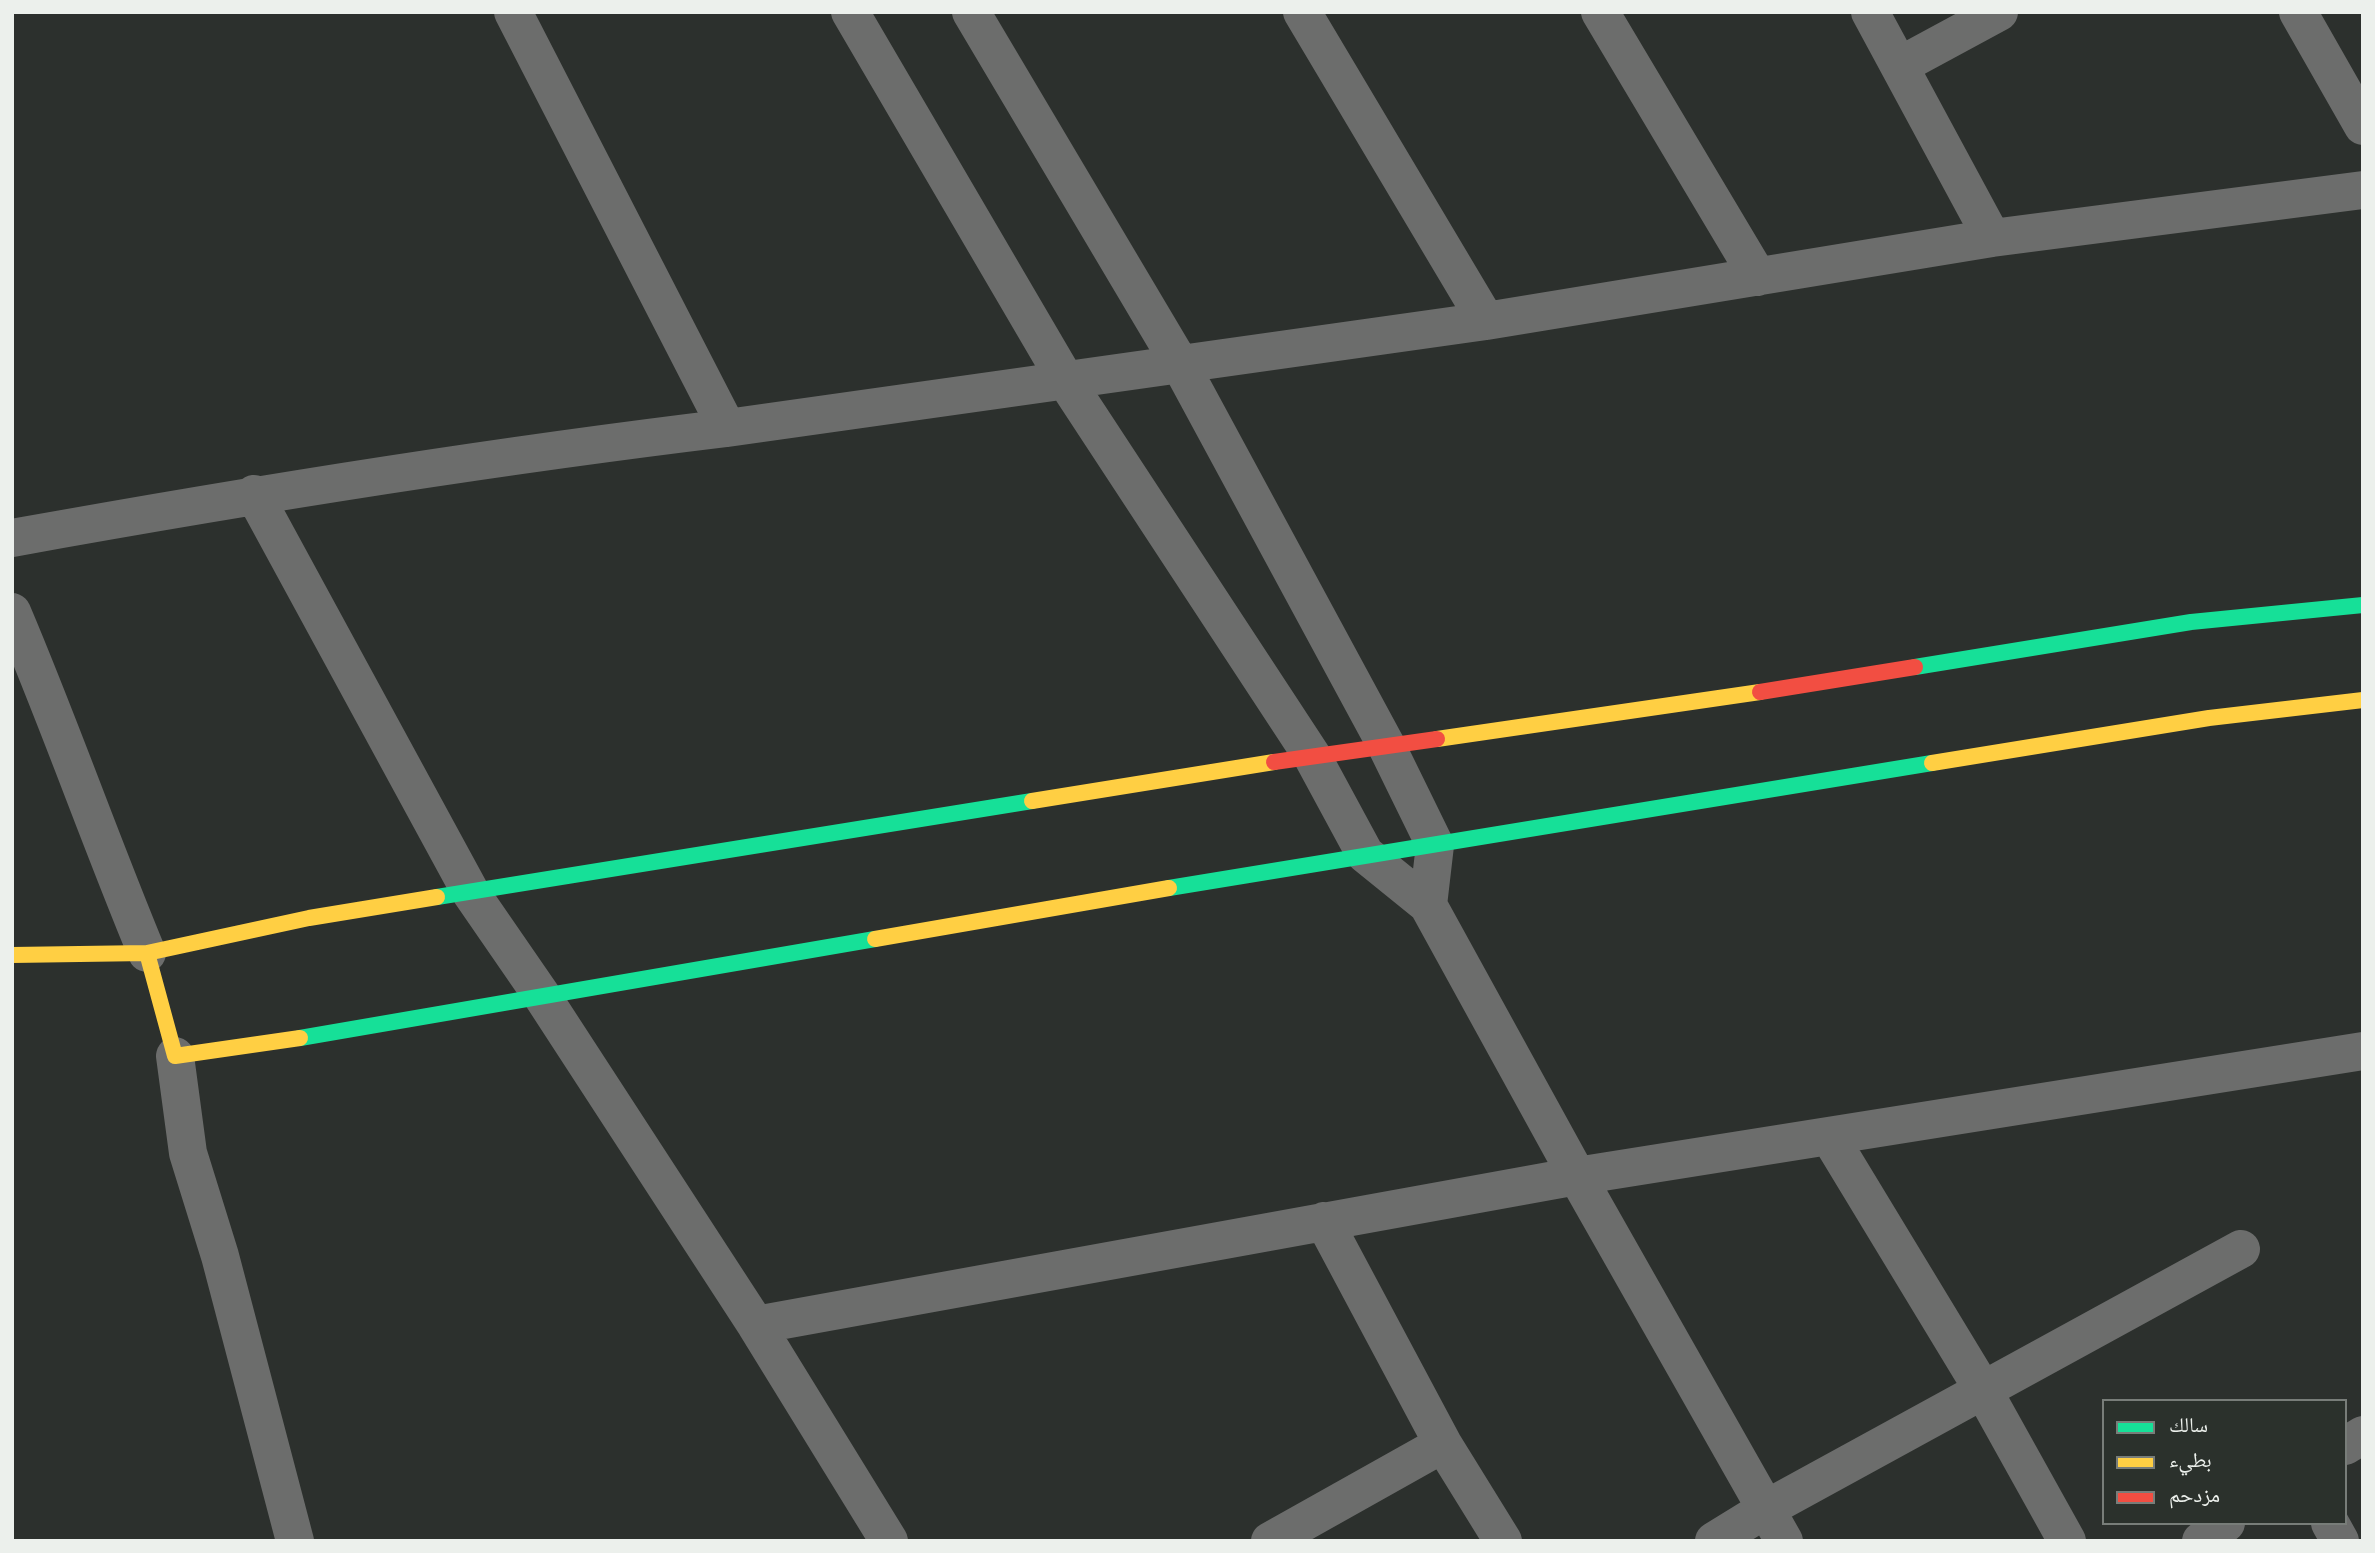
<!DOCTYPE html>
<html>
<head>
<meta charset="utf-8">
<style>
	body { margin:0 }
	#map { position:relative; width:2375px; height:1553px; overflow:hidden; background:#2c302d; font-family:Arial,"Noto Naskh Arabic",sans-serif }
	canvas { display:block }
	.frame { position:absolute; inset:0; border:14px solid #ecf0ec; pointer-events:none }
	.legend { position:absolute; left:2102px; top:1399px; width:245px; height:126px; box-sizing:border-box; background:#2b312c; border:2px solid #787d79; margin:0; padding:9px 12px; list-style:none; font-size:21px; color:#ecf0ec }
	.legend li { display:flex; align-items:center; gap:14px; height:35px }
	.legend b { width:35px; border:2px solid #787d79 }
</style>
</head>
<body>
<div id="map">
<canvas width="2375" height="1553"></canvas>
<div class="frame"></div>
<ul class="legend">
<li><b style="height:9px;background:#16e098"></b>سالك</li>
<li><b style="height:9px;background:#ffcf43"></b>بطيء</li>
<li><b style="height:9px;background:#f24e42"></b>مزدحم</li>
</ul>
</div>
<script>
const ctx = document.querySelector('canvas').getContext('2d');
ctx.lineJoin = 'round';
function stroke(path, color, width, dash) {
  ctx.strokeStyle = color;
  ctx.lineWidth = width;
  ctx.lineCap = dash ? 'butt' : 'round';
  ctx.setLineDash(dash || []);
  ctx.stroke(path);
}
stroke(new Path2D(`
	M 850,12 L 1066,381 L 1312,756 L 1365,854 L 1428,905 L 1435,845 L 1386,745 L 1180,364 L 971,12
	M 1302,12 L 1486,321
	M 1600,12 L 1758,277
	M 1870,12 L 1992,238
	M 2298,12 L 2363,126
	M 1901,65 L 1999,12
	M 727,428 L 1486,321 L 1992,238 L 2363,190
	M 254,494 L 471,893 L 542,996 L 756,1325 L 889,1541
	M 12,538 C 250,495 487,457 727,428 L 513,12
	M 12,612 C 60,725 100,840 147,953
	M 1428,905 L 1577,1176 L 1784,1541
	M 175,1056 L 188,1153 L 220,1256 L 295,1541
	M 1829,1136 L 1983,1390 L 2067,1541
	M 1324,1221 L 1443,1444 L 1503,1541
	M 756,1325 L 1577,1176 L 2363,1051
	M 2345,1446 L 2363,1435
	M 2330,1523 L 2340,1541
	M 1270,1541 L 1443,1444
	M 1714,1541 L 1766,1509 L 2241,1249
	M 2201,1541 L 2226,1523`), '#6c6d6c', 38);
stroke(new Path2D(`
	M 1915,667 L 2191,622 L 2363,605
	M 1169,888 L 1932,763
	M 437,897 L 1032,801
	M 300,1038 L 875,939`), '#16e098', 16);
stroke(new Path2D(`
	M 1437,739 L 1760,692
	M 1932,763 L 2209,718 L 2363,700
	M 1032,801 L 1274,762
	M 875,939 L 1169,888
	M 147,953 L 175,1056 L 300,1038
	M 12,955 L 147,953 L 309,918 L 437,897`), '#ffcf43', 16);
stroke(new Path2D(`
	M 1760,692 L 1915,667
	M 1274,762 L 1437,739`), '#f24e42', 16);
</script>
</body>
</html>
